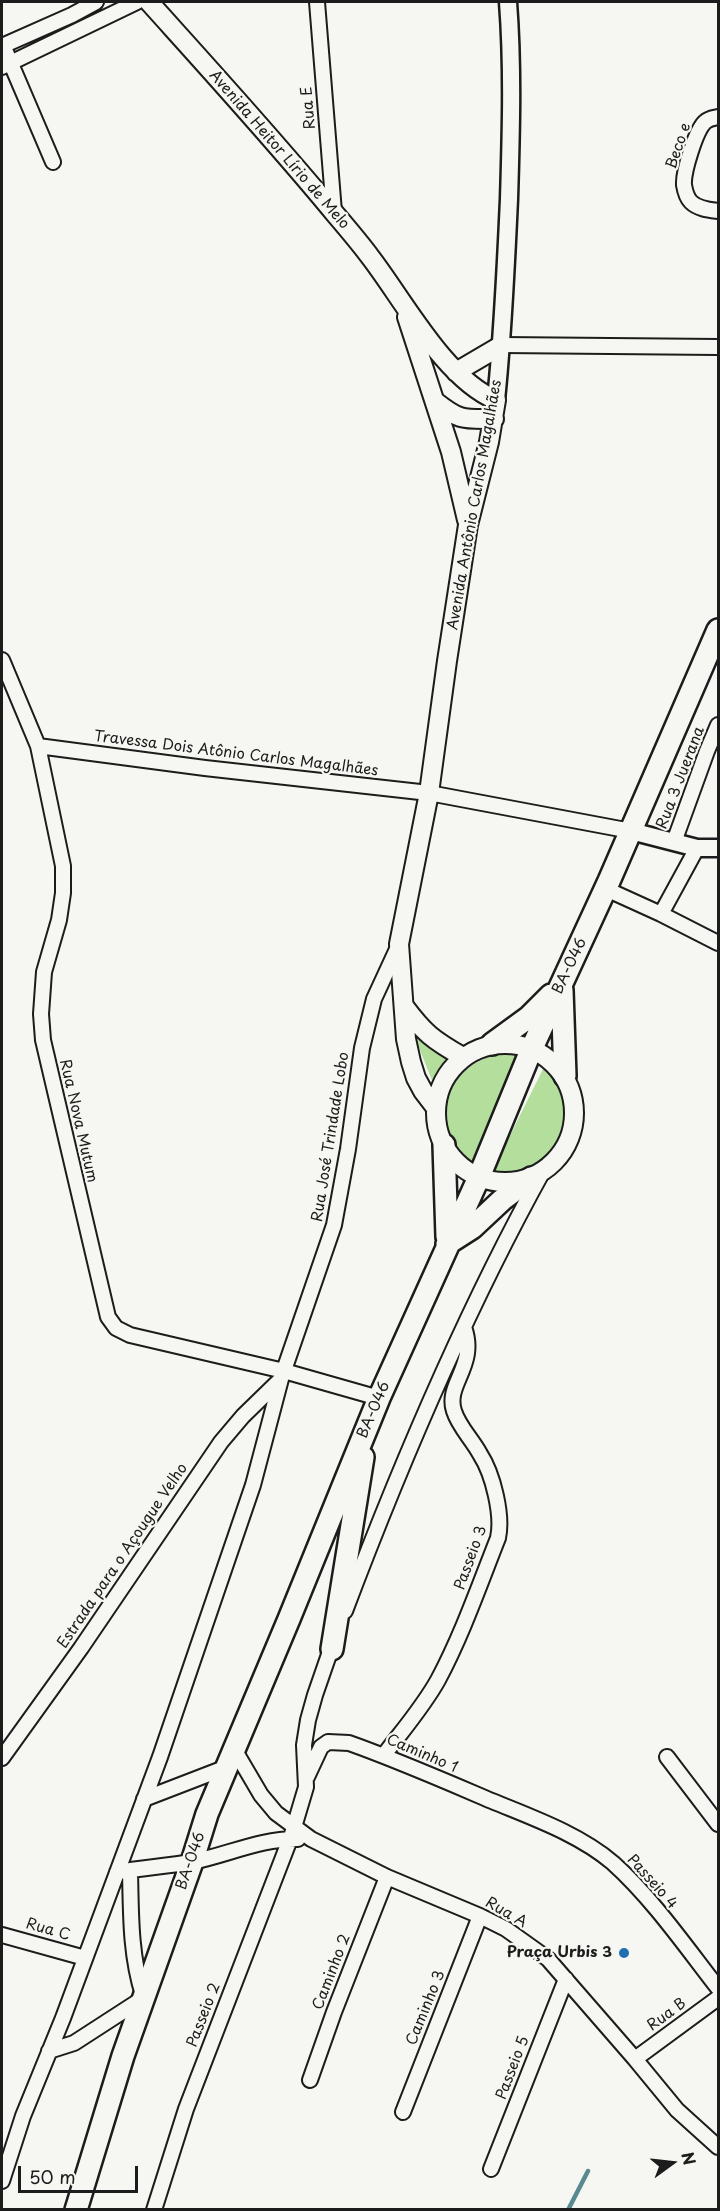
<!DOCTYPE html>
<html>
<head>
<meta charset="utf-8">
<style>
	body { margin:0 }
	#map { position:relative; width:720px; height:2211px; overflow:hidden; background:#f6f6f2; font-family:"Playpen Sans",sans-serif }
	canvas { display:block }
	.frame { position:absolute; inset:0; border:3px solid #1c1c1c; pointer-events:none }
	.north { position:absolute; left:642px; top:2133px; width:60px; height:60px; -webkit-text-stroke:4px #f6f6f2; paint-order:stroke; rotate:75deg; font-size:16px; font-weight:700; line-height:24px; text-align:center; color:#1c1c1c }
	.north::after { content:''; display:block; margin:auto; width:21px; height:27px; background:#1c1c1c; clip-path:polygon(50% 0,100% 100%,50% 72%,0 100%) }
	.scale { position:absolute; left:18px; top:2166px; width:120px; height:27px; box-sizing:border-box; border:3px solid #1c1c1c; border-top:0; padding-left:8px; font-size:18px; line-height:21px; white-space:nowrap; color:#1c1c1c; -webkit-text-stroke:4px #f6f6f2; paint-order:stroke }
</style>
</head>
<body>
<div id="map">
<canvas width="720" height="2211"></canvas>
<div class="frame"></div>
<div class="north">N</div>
<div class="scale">50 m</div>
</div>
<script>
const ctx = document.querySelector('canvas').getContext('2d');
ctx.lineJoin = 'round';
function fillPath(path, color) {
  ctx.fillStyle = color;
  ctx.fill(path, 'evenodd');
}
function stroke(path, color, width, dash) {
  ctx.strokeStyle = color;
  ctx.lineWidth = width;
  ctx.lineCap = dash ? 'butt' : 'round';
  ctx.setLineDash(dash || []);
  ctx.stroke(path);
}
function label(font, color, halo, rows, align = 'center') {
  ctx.font = font + ' "Playpen Sans",sans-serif';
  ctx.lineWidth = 4.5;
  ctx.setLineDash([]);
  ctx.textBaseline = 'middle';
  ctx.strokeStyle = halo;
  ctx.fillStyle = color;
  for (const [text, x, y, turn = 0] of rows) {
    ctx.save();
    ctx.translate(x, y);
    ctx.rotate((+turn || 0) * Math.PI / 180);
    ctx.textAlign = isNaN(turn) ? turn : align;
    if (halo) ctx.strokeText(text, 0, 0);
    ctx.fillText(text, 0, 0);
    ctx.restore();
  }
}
fillPath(new Path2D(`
	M 414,1035 L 428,1047 L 449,1057 L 433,1083 Z
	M 500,1054 L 518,1055 L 473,1164 C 422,1130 444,1065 500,1054 Z
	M 544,1067 C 589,1113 556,1183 492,1172 Z`), '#b3de9c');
stroke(new Path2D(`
	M 568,2210 L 588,2171`), '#5a8a90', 4.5);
const minor = new Path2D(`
	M 317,2 L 334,212
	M 3,45 L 53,162
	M 2,46 L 72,15 L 96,2
	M 2,67 L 137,2
	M 718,117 C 714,118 709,118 705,122 C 696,130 683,172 684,185 C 685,191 687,198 691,202 C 698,209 710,210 718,211
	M 502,345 L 718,347
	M 2,660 L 38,746 L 63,866 L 63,893 L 59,920 L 44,972 L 41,1014 L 43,1040 L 108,1317 L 116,1328 L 130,1335 L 284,1371 L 379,1398
	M 38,746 L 205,768 L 429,793 L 631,831
	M 674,842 L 707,751 L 718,725
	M 606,889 L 661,914 L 697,848
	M 661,914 L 718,943
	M 345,1611 C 402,1460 465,1312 543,1171
	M 234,1749 L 261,1795 L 276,1813 L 311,1839 L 387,1877 L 480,1916 L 506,1929 L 548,1959 L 635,2059 L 677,2110 L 718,2147
	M 384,1755 C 402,1731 423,1707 438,1680 C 462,1635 479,1586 498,1538 C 503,1515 493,1474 480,1454 C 472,1439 459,1427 454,1411 C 445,1384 478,1366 464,1327
	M 667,1757 L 718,1824
	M 2,1758 L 81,1648 L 221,1442 L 243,1416 L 281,1379
	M 307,1777 L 321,1747 L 328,1742 L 349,1743 C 397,1760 445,1781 492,1801 C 533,1818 579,1834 613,1863 C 652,1898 686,1947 718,1988
	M 144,1799 L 227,1767
	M 130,1870 C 131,1912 130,1954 143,1995
	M 117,1872 C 142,1868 167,1866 192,1862 C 227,1855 262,1838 298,1839
	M 2,1935 L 85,1958
	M 49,2051 L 74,2043 L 142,1999
	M 635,2059 L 718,1998
	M 310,2080 L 334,2012 L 387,1877
	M 403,2112 L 480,1916
	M 491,2169 L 566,1979
	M 2,2181 L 23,2116 L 63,2018 L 160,1757 L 253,1485 L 281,1379 L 334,1225 L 348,1149 L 362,1048 L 374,999 L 398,947
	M 154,2210 L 186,2109 L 292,1834 L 306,1787 L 304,1745 L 308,1720 L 315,1695 L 333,1643`);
const tertiary = new Path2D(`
	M 496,400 C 503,333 506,266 509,199 C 511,133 513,67 508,2
	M 631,831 L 697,848 L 718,848`);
const secondary = new Path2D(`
	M 149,2 C 212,72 276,142 336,215 C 348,229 360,243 371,258 C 404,301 445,379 496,400 L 489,442 L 468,525 L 447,661 L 429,793 L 399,944 L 406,1039 L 411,1062 L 416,1078 L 423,1091 L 436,1108
	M 407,317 L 451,452 L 467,520
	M 456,372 L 502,345
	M 436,402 C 460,421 463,419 494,419
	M 404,1006 C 424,1033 433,1040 463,1057
	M436 1113a69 69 0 1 1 138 0a69 69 0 1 1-138 0Z`);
const primary = new Path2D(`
	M 562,990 L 565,1076
	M 492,1044 L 529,1017 L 551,995
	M 444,1145 L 447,1237
	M 447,1244 L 472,1228 L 502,1200 L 531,1178
	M 332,1649 L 363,1457
	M 76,2210 L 123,2056 L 192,1862 L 207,1814 L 289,1619 L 379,1398 L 479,1177 L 532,1048 L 609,881 L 718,630`);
stroke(minor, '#1c1c1c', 18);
stroke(tertiary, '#1c1c1c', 21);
stroke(secondary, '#1c1c1c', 22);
stroke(primary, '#1c1c1c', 26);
stroke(minor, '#f6f6f2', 14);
stroke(tertiary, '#f6f6f2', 16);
stroke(secondary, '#f6f6f2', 18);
stroke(primary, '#f6f6f2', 21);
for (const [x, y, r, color] of [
	[624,1953,6,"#1f6fb2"]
]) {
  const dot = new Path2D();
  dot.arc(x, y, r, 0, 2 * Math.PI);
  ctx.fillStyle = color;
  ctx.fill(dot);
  stroke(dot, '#f6f6f2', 2);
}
label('15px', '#1c1c1c', '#f6f6f2', [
	["Rua E",309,108,-95],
	["Beco e",679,146,-71],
	["Avenida Heitor Lírio de Melo",279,150,49],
	["Avenida Antônio Carlos Magalhães",475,505,-80],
	["Travessa Dois Atônio Carlos Magalhães",236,754,7],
	["Rua 3 Juerana",681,778,-69],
	["BA-046",570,966,-65],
	["Rua Nova Mutum",78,1121,77],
	["Rua José Trindade Lobo",331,1137,-81],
	["BA-046",374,1410,-67],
	["Estrada para o Açougue Velho",123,1556,-56],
	["Passeio 3",471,1558,-70],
	["Caminho 1",422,1754,23],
	["BA-046",191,1861,-71],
	["Passeio 4",652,1882,48],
	["Rua A",506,1913,30],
	["Rua C",48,1930,16],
	["Caminho 2",332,1972,-69],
	["Caminho 3",426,2008,-68],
	["Passeio 2",204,2015,-69],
	["Rua B",667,2015,-36],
	["Passeio 5",513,2068,-69]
]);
label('bold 15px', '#1c1c1c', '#f6f6f2', [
	["Praça Urbis 3",612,1953]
], 'right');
</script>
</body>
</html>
